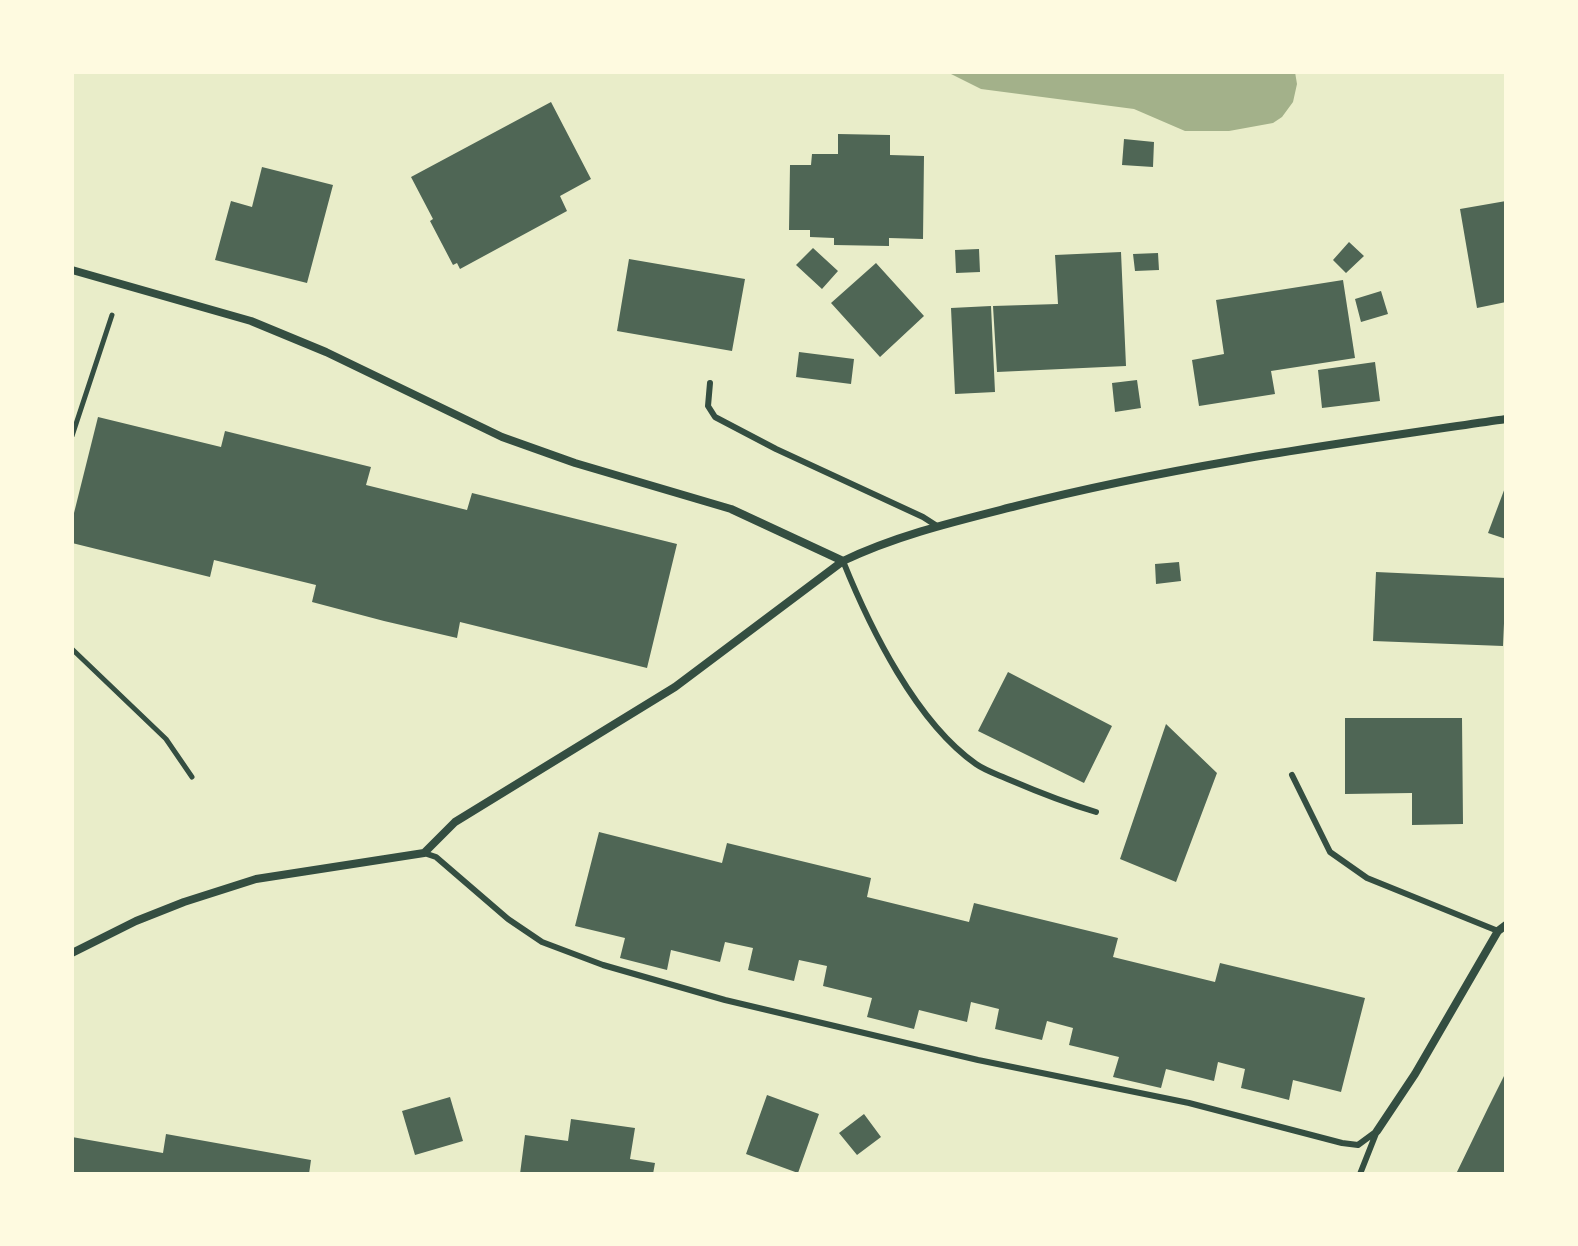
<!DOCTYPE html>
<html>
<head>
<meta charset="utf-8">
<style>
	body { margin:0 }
	#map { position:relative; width:1578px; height:1246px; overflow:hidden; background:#e9edc9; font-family:"Noto Sans",sans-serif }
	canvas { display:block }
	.frame { position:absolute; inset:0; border:74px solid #fefae0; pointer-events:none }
</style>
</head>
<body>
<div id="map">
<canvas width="1578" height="1246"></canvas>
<div class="frame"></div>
</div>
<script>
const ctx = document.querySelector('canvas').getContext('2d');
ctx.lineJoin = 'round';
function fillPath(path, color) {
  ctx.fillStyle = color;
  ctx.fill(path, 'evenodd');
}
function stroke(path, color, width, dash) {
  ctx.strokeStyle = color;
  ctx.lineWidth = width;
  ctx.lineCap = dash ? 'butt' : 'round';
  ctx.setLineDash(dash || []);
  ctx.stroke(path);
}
fillPath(new Path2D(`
	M 947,72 L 1295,72 L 1297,84 L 1293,102 L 1282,117 L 1273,123 L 1229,131 L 1185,131 L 1134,109 L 981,89 Z`), '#a3b18a');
fillPath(new Path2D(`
	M 551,102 L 591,179 L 560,196 L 567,211 L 460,269 L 457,263 L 453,265 L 430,221 L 433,219 L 411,177 Z
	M 838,134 L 890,135 L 890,155 L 924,156 L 923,239 L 889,238 L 889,246 L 834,245 L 834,238 L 810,237 L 810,230 L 789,230 L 790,165 L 811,165 L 812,154 L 838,154 Z
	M 1124,139 L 1154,142 L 1153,167 L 1122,165 Z
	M 262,167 L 333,185 L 307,283 L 215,260 L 231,201 L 252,207 Z
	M 1506,201 L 1506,302 L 1477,308 L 1460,209 Z
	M 1349,242 L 1364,256 L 1346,273 L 1333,260 Z
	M 813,248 L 838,271 L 822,289 L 796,265 Z
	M 979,249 L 980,272 L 956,273 L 955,250 Z
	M 1121,252 L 1126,366 L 997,372 L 993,306 L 1058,304 L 1055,255 Z
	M 1158,253 L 1159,270 L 1135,271 L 1133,254 Z
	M 629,259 L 745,279 L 732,351 L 617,331 Z
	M 876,263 L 924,316 L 880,357 L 831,303 Z
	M 1343,280 L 1355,358 L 1271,371 L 1275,394 L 1199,406 L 1192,360 L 1224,354 L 1216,300 Z
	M 1381,291 L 1388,314 L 1361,322 L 1355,299 Z
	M 991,306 L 995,392 L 955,394 L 951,308 Z
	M 799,352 L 854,359 L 851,384 L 796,377 Z
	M 1375,362 L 1380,401 L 1322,408 L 1318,370 Z
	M 1137,380 L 1141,408 L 1115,412 L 1112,383 Z
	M 98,417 L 221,447 L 225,431 L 371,467 L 366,485 L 467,510 L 472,493 L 677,544 L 647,668 L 460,622 L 457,638 L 384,621 L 312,602 L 316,585 L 214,560 L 210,577 L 72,543 L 72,521 Z
	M 1506,485 L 1506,539 L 1488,533 Z
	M 1179,562 L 1181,581 L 1156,584 L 1155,564 Z
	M 1376,572 L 1506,578 L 1503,646 L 1373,641 Z
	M 1008,672 L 1112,726 L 1084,783 L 978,731 Z
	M 1345,718 L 1462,718 L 1463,824 L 1412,825 L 1412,793 L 1345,794 Z
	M 1166,724 L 1217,773 L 1176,882 L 1120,859 Z
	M 599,832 L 722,863 L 727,843 L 871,878 L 867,897 L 969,922 L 974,903 L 1118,938 L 1113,957 L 1215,982 L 1220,963 L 1365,998 L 1341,1092 L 1293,1080 L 1289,1100 L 1266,1094 L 1241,1088 L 1245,1069 L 1218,1062 L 1214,1081 L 1166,1069 L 1161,1088 L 1113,1077 L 1119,1057 L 1069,1045 L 1073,1028 L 1047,1021 L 1042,1040 L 995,1029 L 999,1009 L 971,1002 L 967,1022 L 919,1010 L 914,1029 L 867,1017 L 872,998 L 823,986 L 827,966 L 799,960 L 794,981 L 748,970 L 753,948 L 725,942 L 720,962 L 671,950 L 667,970 L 620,958 L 625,938 L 575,926 Z
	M 1506,1072 L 1506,1174 L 1456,1174 L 1488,1108 Z
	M 767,1095 L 819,1114 L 798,1173 L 746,1154 Z
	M 450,1097 L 463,1141 L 415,1155 L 402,1111 Z
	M 864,1114 L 881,1137 L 857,1155 L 839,1133 Z
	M 571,1119 L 635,1128 L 630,1159 L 655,1163 L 653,1174 L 520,1174 L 525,1135 L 568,1141 Z
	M 166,1134 L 311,1160 L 309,1174 L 72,1174 L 72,1137 L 163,1153 Z`), '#4f6655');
stroke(new Path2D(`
	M 72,436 L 112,315
	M 72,649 L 166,739 L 192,777`), '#344e41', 5);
stroke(new Path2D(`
	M 710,383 L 708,406 L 715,417 L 776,449 L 923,517 L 937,526
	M 843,561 C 870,628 916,722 976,764 C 986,771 999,775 1010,780 C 1038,792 1066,803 1096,812
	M 1292,775 L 1330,852 L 1367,878 L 1498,931
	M 424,853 L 436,857 L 508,919 L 542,942 L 603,965 L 725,1000 L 978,1060 L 1189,1103 L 1342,1143 L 1358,1145 L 1377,1131
	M 1360,1174 L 1377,1131`), '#344e41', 6);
stroke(new Path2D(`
	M 72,270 L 251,321 L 326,352 L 502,437 L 575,463 L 731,509 L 843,561
	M 72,953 L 136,921 L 184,902 L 256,879 L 424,853 L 455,822 L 675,687 L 843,561 C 897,535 957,521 1016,506 C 1177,465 1342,443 1506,419
	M 1377,1131 L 1415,1074 L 1498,931 L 1506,925`), '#344e41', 8);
</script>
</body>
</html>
